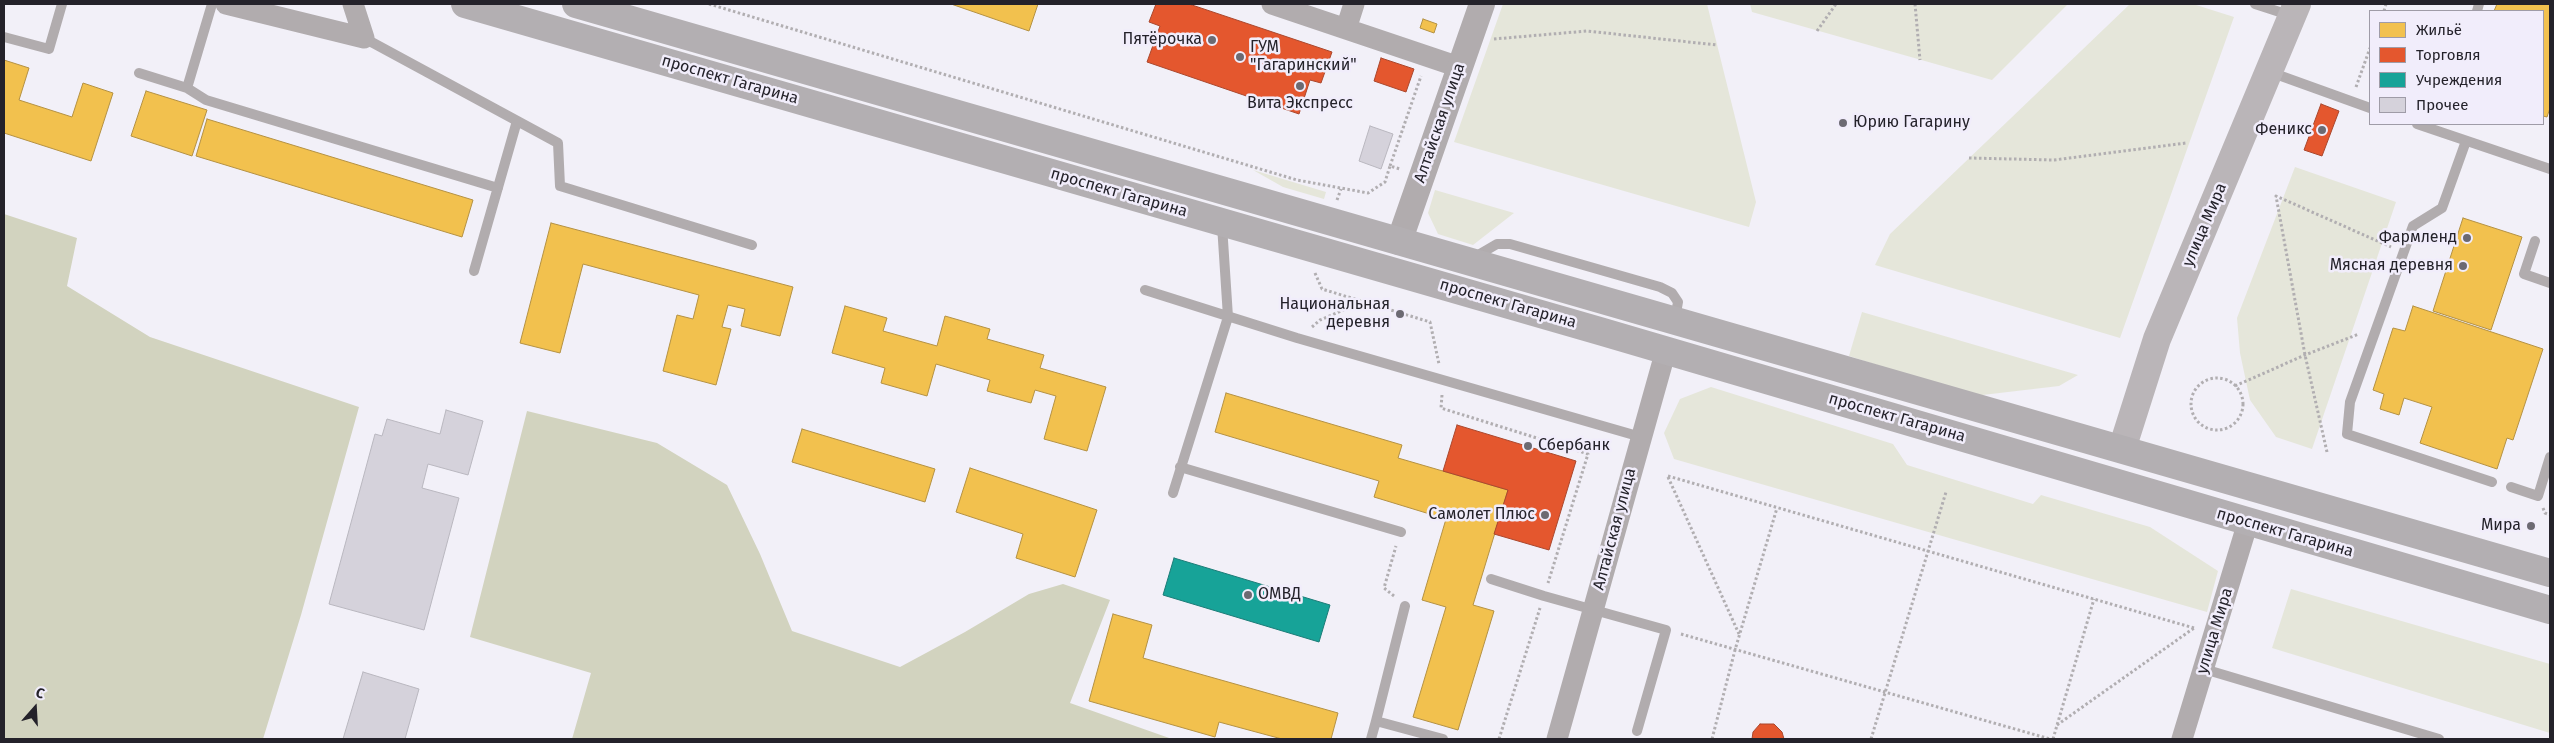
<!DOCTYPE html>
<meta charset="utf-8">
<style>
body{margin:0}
#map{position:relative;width:2554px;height:743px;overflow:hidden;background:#f2f0f8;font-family:"Fira Sans",sans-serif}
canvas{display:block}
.frame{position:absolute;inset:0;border:5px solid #24222a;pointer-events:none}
.legend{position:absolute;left:2369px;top:10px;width:175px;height:115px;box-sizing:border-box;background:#f1edfb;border:1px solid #9f9ca7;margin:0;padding:6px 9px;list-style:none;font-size:15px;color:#24222a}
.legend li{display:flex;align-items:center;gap:10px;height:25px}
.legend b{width:25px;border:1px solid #9f9ca7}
.north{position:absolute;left:10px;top:683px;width:50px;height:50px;-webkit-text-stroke:4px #f1edfb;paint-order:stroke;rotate:19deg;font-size:14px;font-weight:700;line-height:20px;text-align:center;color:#24222a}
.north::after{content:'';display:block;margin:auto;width:18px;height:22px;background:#24222a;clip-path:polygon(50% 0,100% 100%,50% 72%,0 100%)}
</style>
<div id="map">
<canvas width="2554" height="743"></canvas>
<div class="frame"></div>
<ul class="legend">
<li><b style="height:14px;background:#f2c14e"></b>Жильё</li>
<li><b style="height:14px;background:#e4572e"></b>Торговля</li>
<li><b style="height:14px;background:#17a398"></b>Учреждения</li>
<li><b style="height:14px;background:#d5d2db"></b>Прочее</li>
</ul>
<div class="north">С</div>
</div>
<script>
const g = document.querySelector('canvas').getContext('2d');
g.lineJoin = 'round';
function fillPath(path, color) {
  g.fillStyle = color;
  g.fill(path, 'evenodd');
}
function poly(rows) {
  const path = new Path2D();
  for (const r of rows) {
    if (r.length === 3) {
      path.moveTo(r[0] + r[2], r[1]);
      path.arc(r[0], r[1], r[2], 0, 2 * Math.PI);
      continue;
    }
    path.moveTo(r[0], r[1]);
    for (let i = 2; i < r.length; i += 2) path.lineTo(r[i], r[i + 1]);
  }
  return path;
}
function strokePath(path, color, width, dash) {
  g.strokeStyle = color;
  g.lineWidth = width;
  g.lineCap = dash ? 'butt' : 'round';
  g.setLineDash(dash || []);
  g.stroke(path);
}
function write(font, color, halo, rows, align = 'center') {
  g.font = font + ' "Fira Sans",sans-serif';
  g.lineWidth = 5;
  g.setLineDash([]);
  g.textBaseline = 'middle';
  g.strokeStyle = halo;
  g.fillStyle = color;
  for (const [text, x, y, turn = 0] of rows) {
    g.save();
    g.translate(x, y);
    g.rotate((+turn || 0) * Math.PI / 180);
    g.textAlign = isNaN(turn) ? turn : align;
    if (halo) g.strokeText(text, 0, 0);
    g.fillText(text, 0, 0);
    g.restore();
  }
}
const green = poly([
 [1503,4,1707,4,1756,202,1749,227,1454,142],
 [1750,4,2068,4,1992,80,1752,12],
 [2130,4,2193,4,2234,17,2120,338,1875,265,1890,234],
 [2295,167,2396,202,2312,449,2276,437,2250,400,2240,353,2237,318],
 [1253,170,1326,192,1324,199,1283,187],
 [1435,190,1514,213,1473,245,1438,234,1428,213],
 [1862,312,2078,375,2059,386,1974,396,1849,356],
 [1711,387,1893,444,1907,465,2033,504,2041,495,2150,527,2218,571,2207,612,1674,459,1664,433,1680,399],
 [2291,589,2550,664,2550,733,2272,648]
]);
const forest = poly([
 [4,214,77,238,67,286,150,337,359,407,301,615,263,739,4,739],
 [527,411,657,443,727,485,760,554,792,631,900,667,965,632,1029,594,1063,584,1110,600,1070,703,1172,739,572,739,591,673,470,637]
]);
const homes = poly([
 [951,4,1038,4,1029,31,951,4],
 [2497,4,2550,4,2550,108,2547,117,2543,116,2543,11,2494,11,2497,4],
 [1423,19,1437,24,1434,33,1420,28,1423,19],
 [4,60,29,68,19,100,72,117,83,83,113,93,91,161,4,133,4,60],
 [146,91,207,110,192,156,131,136,146,91],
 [207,119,473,200,462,237,196,156,207,119],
 [2463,218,2522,237,2491,330,2433,311,2463,218],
 [551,223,793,287,780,336,741,326,745,309,728,305,722,327,731,329,716,385,663,371,677,315,693,319,699,295,583,264,560,353,520,343,551,223],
 [845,306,887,318,883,331,937,346,945,316,990,329,987,339,1044,355,1040,368,1106,387,1087,451,1044,439,1056,396,1035,390,1031,403,987,391,990,380,936,364,927,396,881,383,885,368,832,353,845,306],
 [2413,306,2543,349,2513,440,2507,438,2497,469,2420,443,2432,407,2404,398,2399,415,2380,409,2384,394,2373,390,2393,328,2405,331,2413,306],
 [1226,393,1402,445,1398,458,1508,490,1473,605,1494,611,1458,730,1413,717,1446,607,1422,600,1446,519,1374,497,1379,481,1215,432,1226,393],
 [802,429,935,469,925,502,792,462,802,429],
 [970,468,1097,510,1075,577,1016,558,1023,534,956,512,970,468],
 [1113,614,1152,625,1143,658,1338,713,1331,739,1282,739,1219,722,1215,737,1089,701,1113,614]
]);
const shops = poly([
 [1156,4,1189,4,1332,52,1321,83,1310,80,1299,114,1147,62,1160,26,1149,22,1156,4],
 [1381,58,1414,69,1406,92,1374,81,1381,58],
 [2321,104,2339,111,2322,156,2304,150,2321,104],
 [1457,425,1576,461,1549,550,1494,534,1508,490,1443,471,1457,425],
 [1760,724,1774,724,1782,732,1784,739,1752,739,1753,732,1760,724]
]);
const public = poly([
 [1174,558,1330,605,1319,642,1163,595,1174,558]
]);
const building = poly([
 [1370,126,1393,134,1381,169,1359,161,1370,126],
 [446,410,483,421,468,475,428,464,422,488,459,498,424,630,329,604,375,434,382,436,387,419,440,434,446,410],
 [363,672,419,689,405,739,343,739,363,672]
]);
const path = poly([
 [709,4,1297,180,1368,193,1385,182,1390,166,1400,169],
 [1915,4,1920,60],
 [2384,11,2386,4],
 [1817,31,1836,4],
 [1494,39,1587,31,1717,45],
 [2356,87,2370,48],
 [1969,158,2054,160,2186,143],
 [1390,166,1421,76],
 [1337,200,1341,189],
 [1315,273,1322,289,1430,322,1439,364],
 [1312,327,1320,320,1362,302],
 [2217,404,26],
 [2235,386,2305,355,2359,334],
 [1442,395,1441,408,1588,454,1548,583],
 [2327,452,2305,355,2276,196,2391,247],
 [1668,476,2194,628],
 [1668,477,1739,634],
 [2543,508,2545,513,2550,515],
 [1394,596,1384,588,1396,546],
 [1681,634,2050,739],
 [2057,725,2194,628],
 [1499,739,1540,608],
 [1712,739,1735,650,1777,508],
 [1871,739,1946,492],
 [2053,739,2094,599]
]);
const service = poly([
 [2255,4,2292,16],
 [2477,11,2479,4],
 [4,37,49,49,62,4],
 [364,38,558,143,560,186,752,245],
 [2270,72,2370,108],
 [139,73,187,88,212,4],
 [187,88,206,100,498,188],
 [2417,124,2550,169],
 [2466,141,2442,208,2413,226,2350,402,2347,434,2492,482],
 [2535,241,2524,274,2550,283],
 [1473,258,1497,244,1510,244,1660,287,1672,293,1678,302,1675,319],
 [474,271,517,121],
 [1145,290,1297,338,1641,437],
 [1180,467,1401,532],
 [2511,487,2538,496,2550,457],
 [1173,493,1228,317,1222,225],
 [1491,579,1544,596,1666,630,1637,731],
 [1405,606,1376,721,1443,739],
 [2204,669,2439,739],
 [1371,739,1376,721]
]);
const minor = poly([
 [226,4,364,38],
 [353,4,364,38],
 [1272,4,1459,67],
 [1346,29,1354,4],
 [1557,739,1666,350],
 [2182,739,2248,522]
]);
const tertiary = poly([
 [1399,242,1482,4]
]);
const secondary = poly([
 [2122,449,2157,339,2297,4]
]);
const primary = poly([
 [465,4,1603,332,2550,610],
 [576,4,2550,573]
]);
const markers = [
 [1212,40,5,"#6c6a72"],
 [1240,57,5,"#6c6a72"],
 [1300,86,5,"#6c6a72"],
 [1843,123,5,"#6c6a72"],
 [2322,130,5,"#6c6a72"],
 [2467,238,5,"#6c6a72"],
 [2463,266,5,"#6c6a72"],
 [1400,314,5,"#6c6a72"],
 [1528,446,5,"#6c6a72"],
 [1545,515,5,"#6c6a72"],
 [2531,526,5,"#6c6a72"],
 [1248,595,5,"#6c6a72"]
];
const poiNames = [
 ["Пятёрочка",1202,40],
 ["ГУМ",1250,48,"left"],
 ["\"Гагаринский\"",1250,66,"left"],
 ["Вита Экспресс",1300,104,"center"],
 ["Юрию Гагарину",1853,123,"left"],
 ["Феникс",2312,130],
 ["Фармленд",2457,238],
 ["Мясная деревня",2453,266],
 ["Национальная",1390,305],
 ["деревня",1390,323],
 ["Сбербанк",1538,446,"left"],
 ["Самолет Плюс",1535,515],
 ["Мира",2521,526],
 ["ОМВД",1258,595,"left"]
];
const streetNames = [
 ["проспект Гагарина",730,80,16],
 ["Алтайская улица",1440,123,-71],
 ["проспект Гагарина",1119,193,16],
 ["улица Мира",2205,225,-67],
 ["проспект Гагарина",1508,304,16],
 ["проспект Гагарина",1897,418,16],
 ["Алтайская улица",1615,529,-75],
 ["проспект Гагарина",2285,533,16],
 ["улица Мира",2215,631,-73]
];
fillPath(green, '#e5e6da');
fillPath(forest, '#d2d3bf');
fillPath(homes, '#f2c14e');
strokePath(homes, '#b49143', 1);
fillPath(shops, '#e4572e');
strokePath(shops, '#aa472d', 1);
fillPath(public, '#17a398');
strokePath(public, '#1b7c77', 1);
fillPath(building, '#d5d2db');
strokePath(building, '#b9b7bf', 1);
strokePath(path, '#b1aeb1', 3, [2.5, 2.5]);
strokePath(service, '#b1acae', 10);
strokePath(minor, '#b1acae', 21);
strokePath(tertiary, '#b1acae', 26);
strokePath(secondary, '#bab5b8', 28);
strokePath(primary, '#b3afb2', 28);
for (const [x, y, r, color] of markers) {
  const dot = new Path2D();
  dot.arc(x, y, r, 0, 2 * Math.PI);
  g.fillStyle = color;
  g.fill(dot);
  strokePath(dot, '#f1edfb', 2);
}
write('16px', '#24222a', '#f1edfb', poiNames, 'right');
write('16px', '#24222a', '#f1edfb', streetNames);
</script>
